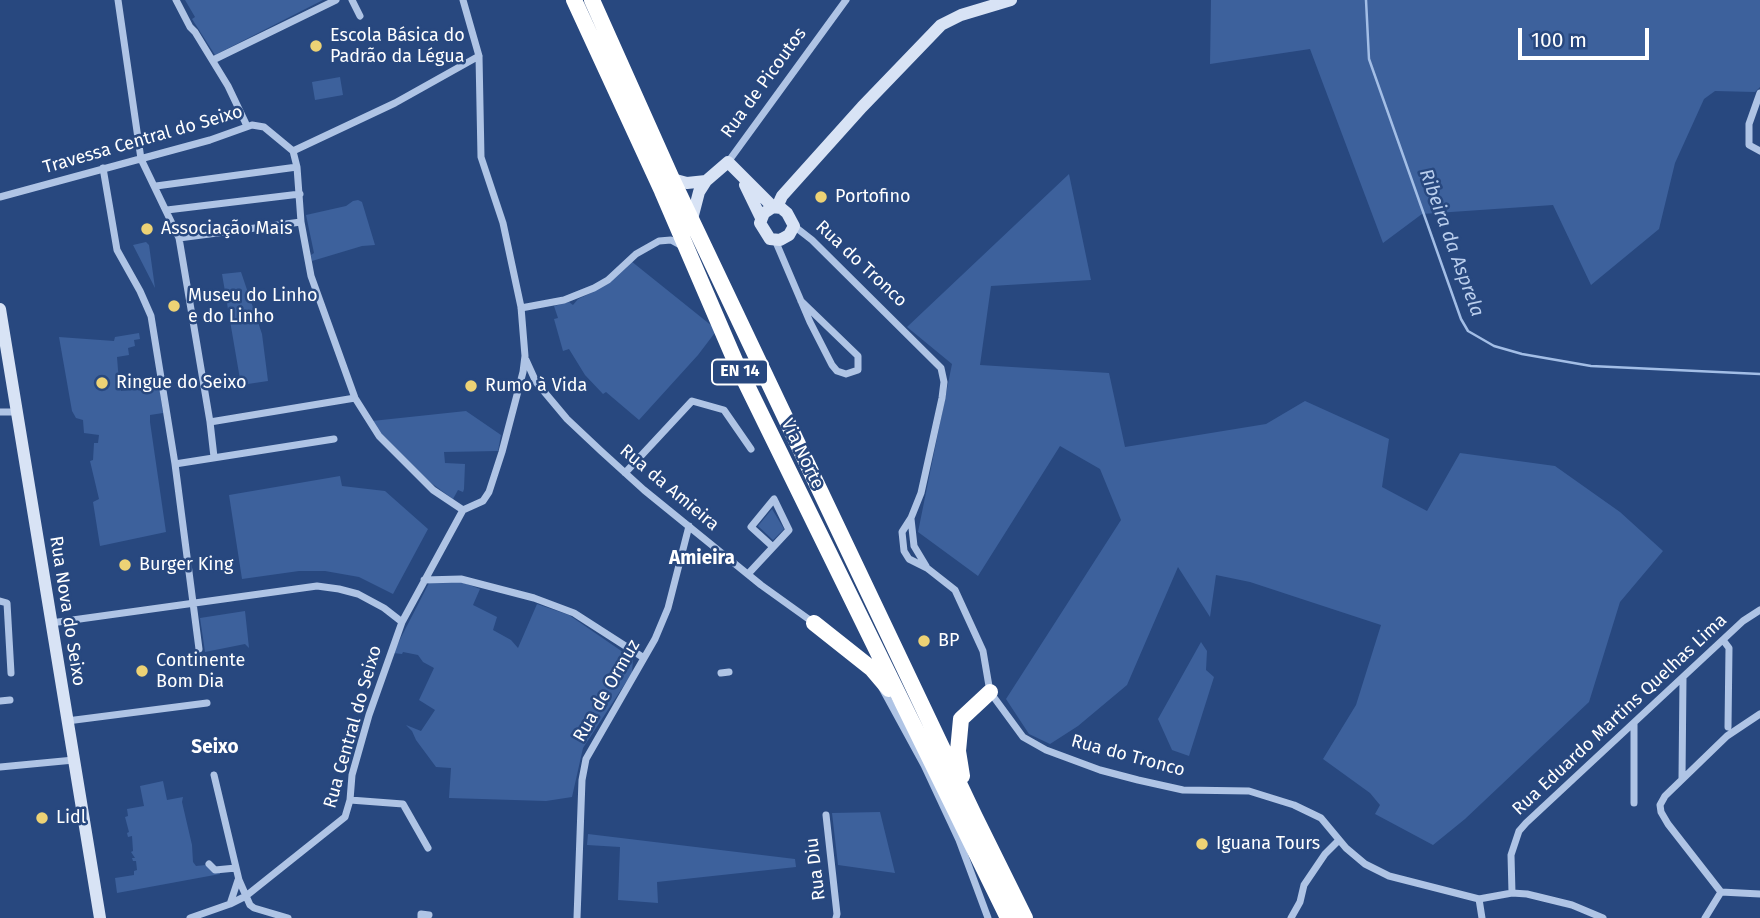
<!DOCTYPE html>
<meta charset="utf-8">
<style>
body{margin:0}
#map{position:relative;width:1760px;height:918px;overflow:hidden;background:#28487f;font-family:"Fira Sans",sans-serif}
canvas{display:block}
.scale{position:absolute;left:1518px;top:28px;width:131px;height:32px;box-sizing:border-box;border:4px solid #fff;border-top:0;padding-left:9px;font-size:21px;line-height:24px;white-space:nowrap;color:#fff;-webkit-text-stroke:5px #28487f;paint-order:stroke}
</style>
<div id="map">
<canvas width="1760" height="918"></canvas>
<div class="scale">100 m</div>
</div>
<script>
const g = document.querySelector('canvas').getContext('2d');
g.lineJoin = 'round';
function fillPath(path, color) {
  g.fillStyle = color;
  g.fill(path, 'evenodd');
}
function poly(rows) {
  const path = new Path2D();
  for (const r of rows) {
    path.moveTo(r[0], r[1]);
    for (let i = 2; i < r.length; i += 2) path.lineTo(r[i], r[i + 1]);
  }
  return path;
}
function strokePath(path, color, width, dash) {
  g.strokeStyle = color;
  g.lineWidth = width;
  g.lineCap = dash ? 'butt' : 'round';
  g.setLineDash(dash || []);
  g.stroke(path);
}
function write(font, color, halo, rows, align = 'center') {
  g.font = font + ' "Fira Sans",sans-serif';
  g.lineWidth = 5;
  g.setLineDash([]);
  g.textBaseline = 'middle';
  g.strokeStyle = halo;
  g.fillStyle = color;
  for (const [text, x, y, turn = 0] of rows) {
    g.save();
    g.translate(x, y);
    g.rotate((+turn || 0) * Math.PI / 180);
    g.textAlign = isNaN(turn) ? turn : align;
    if (halo) g.strokeText(text, 0, 0);
    g.fillText(text, 0, 0);
    g.restore();
  }
}
const green = poly([
 [185,0,323,0,215,55,192,19,195,17],
 [1211,0,1760,0,1760,87,1755,92,1715,91,1704,99,1675,163,1659,229,1591,285,1553,205,1422,214,1383,243,1310,49,1210,64],
 [340,77,343,95,315,100,312,82],
 [1069,174,1091,280,991,286,980,365,1109,373,1125,447,1266,424,1305,401,1389,439,1382,487,1427,511,1460,453,1555,466,1620,512,1663,551,1620,602,1589,702,1465,819,1433,845,1375,814,1380,805,1370,793,1323,759,1356,705,1381,625,1250,582,1216,575,1210,617,1178,567,1127,685,1078,726,1050,744,1029,734,1006,699,1121,520,1100,469,1060,446,978,576,918,532,952,364,907,327],
 [358,200,362,202,375,245,362,246,312,261,311,255,314,253,306,215,346,206,353,201],
 [146,242,149,245,155,288,133,245],
 [631,261,717,330,698,355,639,420,606,392,603,394,585,375,569,349,563,351,554,319,558,318,554,306,569,302,573,305,578,299,593,292],
 [241,272,262,334,268,381,241,385,222,274],
 [139,333,140,339,134,340,135,346,128,348,129,355,117,357,118,370,121,391,159,385,163,413,150,415,150,422,166,532,100,546,93,502,99,499,90,461,93,460,94,443,98,443,99,435,84,433,83,420,76,418,72,411,59,337,114,341,115,337],
 [466,411,501,435,498,451,444,452,445,463,465,464,464,489,463,492,458,490,453,499,427,480,384,438,372,421],
 [340,476,342,486,385,491,428,529,393,594,359,577,325,571,299,571,242,579,229,495],
 [772,509,784,529,773,540,758,526],
 [459,581,480,589,473,605,497,617,493,630,511,640,518,648,537,604,569,615,633,659,632,673,583,748,572,797,546,801,449,798,451,768,436,767,416,740,412,731,406,725,421,731,435,710,419,700,434,668,423,662,418,655,403,652,402,654,393,653,429,583],
 [245,611,249,648,245,644,205,652,200,618],
 [1201,642,1207,651,1206,670,1214,677,1189,756,1172,750,1158,719],
 [163,781,167,800,183,797,182,802,192,845,193,862,196,866,206,865,220,871,220,874,117,893,115,878,134,875,134,871,137,870,136,861,133,861,132,858,135,858,131,852,133,851,132,836,128,837,127,833,129,832,125,817,128,816,127,809,144,806,140,786],
 [880,812,895,873,838,865,832,813],
 [588,834,795,859,796,867,657,882,658,903,618,900,620,847,587,845]
]);
const stream = poly([
 [1366,0,1369,59,1461,319,1468,331,1494,346,1522,354,1591,366,1760,374]
]);
const street = poly([
 [118,0,141,159,179,238,210,422],
 [176,0,190,27,195,32,228,86,247,126],
 [352,0,360,16],
 [213,60,336,0],
 [1760,93,1749,124,1749,145,1760,151],
 [293,151,395,103,479,56],
 [728,162,846,0],
 [103,168,117,250,140,291,151,316,175,464,334,439],
 [156,186,297,167],
 [0,197,210,140,252,125,264,127,293,151,297,167,301,222,311,276,355,398,379,436,433,490,463,510],
 [167,210,300,194],
 [794,226,812,240,941,368,944,382,942,398,921,493,911,518,902,532,904,551,909,559,927,568,955,590,983,651,990,692,1023,737,1046,750,1100,770,1138,780,1183,790,1249,791,1294,805,1321,818,1346,848,1365,864,1389,876,1479,899,1512,893,1527,894,1572,905,1603,918],
 [179,238,301,222],
 [775,240,810,322,832,365,837,371,846,374,858,370,858,356,801,301],
 [521,308,564,300,594,288,608,280,636,254,659,241,671,240,682,246],
 [526,360,536,382,567,419,601,451,644,490,761,585,814,623],
 [0,412,17,412],
 [214,457,210,422,355,398],
 [175,464,199,649],
 [625,473,692,401,724,410,751,449],
 [911,519,914,546,926,566],
 [748,574,789,530,774,499,751,527,773,547],
 [424,580,461,579,534,598,574,613,644,658],
 [0,601,7,603,11,673],
 [51,623,317,586,339,589,358,594,384,608,402,622],
 [1723,640,1729,648,1728,727],
 [721,673,729,672],
 [882,688,924,765,959,840,988,918],
 [0,701,10,700],
 [1760,714,1727,736,1665,796,1660,805,1661,812,1668,824,1721,892,1760,894],
 [67,721,207,703],
 [1634,724,1634,803],
 [0,767,74,760],
 [214,775,239,880,250,905,254,908,288,918],
 [1682,778,1683,678],
 [350,800,403,804,428,848],
 [826,815,837,914,836,918],
 [209,864,215,870,236,868],
 [1512,893,1511,855,1519,831,1526,823,1743,621,1760,610],
 [1479,899,1482,918],
 [230,904,238,880],
 [190,918,230,904,246,896,345,817,350,800,352,775,369,715,402,622,463,510,483,501,489,492,502,452,523,372,525,356,521,307,503,223,481,157,479,56,463,0],
 [421,918,421,914,429,915],
 [577,918,582,780,586,759,655,639,668,608,689,526],
 [1291,918,1300,902,1304,885,1325,854,1339,840],
 [1705,918,1721,892]
]);
const secondary = poly([
 [672,179,687,183,706,181],
 [745,185,761,218],
 [777,207,782,196,862,107,941,25,961,15,1011,0],
 [692,219,699,192,706,181,728,162,773,207,781,208,787,213,794,226,789,235,780,240,770,239,760,223,764,213,773,207],
 [0,309,100,918]
]);
const highway = poly([
 [574,0,662,191,736,363,1008,918],
 [592,0,672,179,974,815,1025,918],
 [814,623,872,669,889,689],
 [962,776,958,751,961,719,990,692]
]);
const markers = [
 [316,46,7,"#edd275"],
 [821,197,7,"#edd275"],
 [147,229,7,"#edd275"],
 [174,306,7,"#edd275"],
 [102,383,7,"#edd275"],
 [471,386,7,"#edd275"],
 [125,565,7,"#edd275"],
 [924,641,7,"#edd275"],
 [142,671,7,"#edd275"],
 [42,818,7,"#edd275"],
 [1202,844,7,"#edd275"]
];
const shields = [
 [740,372,56]
];
const shieldNames = [
 ["EN 14",740,372]
];
const poiNames = [
 ["Escola Básica do",330,36],
 ["Padrão da Légua",330,57],
 ["Portofino",835,197],
 ["Associação Mais",161,229],
 ["Museu do Linho",188,296],
 ["e do Linho",188,317],
 ["Ringue do Seixo",116,383],
 ["Rumo à Vida",485,386],
 ["Burger King",139,565],
 ["BP",938,641],
 ["Continente",156,661],
 ["Bom Dia",156,682],
 ["Lidl",56,818],
 ["Iguana Tours",1216,844]
];
const streetNames = [
 ["Rua de Picoutos",764,83,-54],
 ["Travessa Central do Seixo",143,140,-16],
 ["Rua do Tronco",861,264,43],
 ["Via Norte",802,454,64],
 ["Rua da Amieira",669,488,40],
 ["Rua Nova do Seixo",67,611,81],
 ["Rua de Ormuz",607,691,-60],
 ["Rua Eduardo Martins Quelhas Lima",1620,715,-43],
 ["Rua Central do Seixo",353,727,-74],
 ["Rua do Tronco",1128,756,15],
 ["Rua Diu",816,869,-97]
];
const waterNames = [
 ["Ribeira da Asprela",1451,243,70]
];
const neighbourhoodNames = [
 ["Amieira",702,559],
 ["Seixo",215,748]
];
fillPath(green, '#3d619c');
strokePath(stream, '#a3bee6', 2.5);
strokePath(street, '#afc4e5', 7);
strokePath(secondary, '#d8e3f5', 12);
strokePath(highway, '#fff', 16);
for (const [x, y, r, color] of markers) {
  const dot = new Path2D();
  dot.arc(x, y, r, 0, 2 * Math.PI);
  g.fillStyle = color;
  g.fill(dot);
  strokePath(dot, '#28487f', 2.5);
}
for (const [x, y, w] of shields) {
  const box = new Path2D();
  box.roundRect(x - w / 2, y - 12.5, w, 25, 5);
  g.fillStyle = '#28487f';
  g.fill(box);
  strokePath(box, '#fff', 2);
}
write('bold 16px', '#fff', null, shieldNames);
write('18px', '#fff', '#28487f', poiNames, 'left');
write('18px', '#fff', '#28487f', streetNames);
write('italic 19px', '#baceed', '#28487f', waterNames);
write('bold 19px', '#fff', '#28487f', neighbourhoodNames);
</script>
